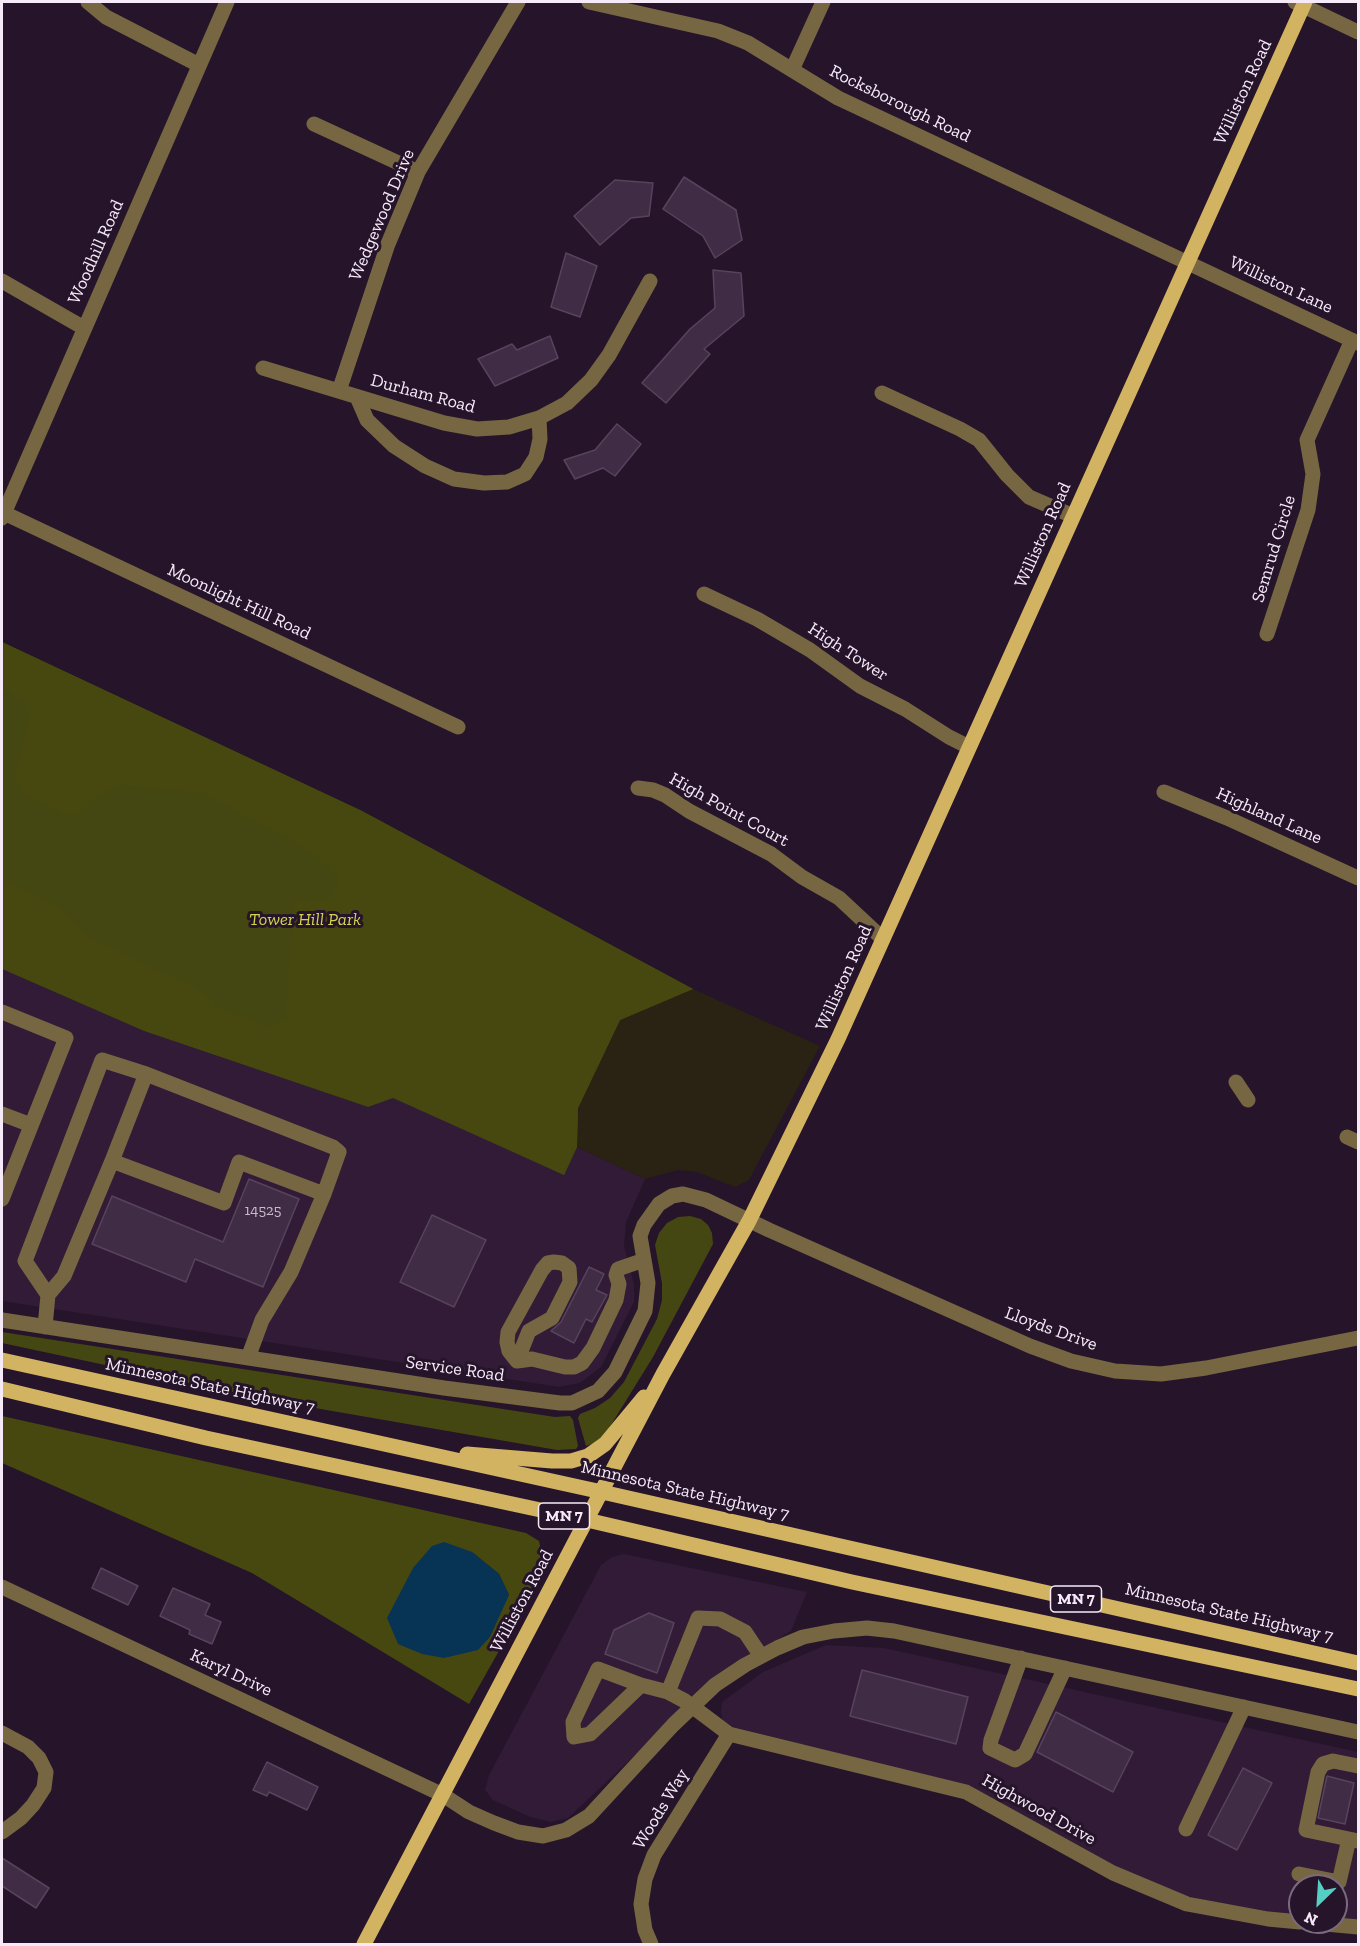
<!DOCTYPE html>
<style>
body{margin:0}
#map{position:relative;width:1360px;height:1946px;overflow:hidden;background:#26142a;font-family:"Zilla Slab",serif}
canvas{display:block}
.frame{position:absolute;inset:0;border:3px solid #f6eaf9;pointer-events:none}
.north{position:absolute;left:1288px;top:1874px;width:60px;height:60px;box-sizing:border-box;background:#26142a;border:2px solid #796a7d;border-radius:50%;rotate:205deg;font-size:16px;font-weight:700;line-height:24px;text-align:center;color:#f6eaf9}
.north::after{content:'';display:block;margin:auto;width:21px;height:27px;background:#55cec5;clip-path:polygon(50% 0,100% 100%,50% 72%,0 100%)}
</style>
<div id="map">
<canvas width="1360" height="1946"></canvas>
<div class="frame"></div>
<div class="north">N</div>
</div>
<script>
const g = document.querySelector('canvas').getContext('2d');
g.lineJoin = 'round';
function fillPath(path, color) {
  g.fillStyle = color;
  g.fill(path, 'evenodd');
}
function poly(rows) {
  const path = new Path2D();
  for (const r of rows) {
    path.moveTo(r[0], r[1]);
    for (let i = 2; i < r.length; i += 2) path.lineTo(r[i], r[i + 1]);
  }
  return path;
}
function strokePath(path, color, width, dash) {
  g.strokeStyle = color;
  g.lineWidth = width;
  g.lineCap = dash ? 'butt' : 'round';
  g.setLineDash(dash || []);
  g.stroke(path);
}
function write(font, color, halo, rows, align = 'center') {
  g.font = font + ' "Zilla Slab",serif';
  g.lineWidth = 6;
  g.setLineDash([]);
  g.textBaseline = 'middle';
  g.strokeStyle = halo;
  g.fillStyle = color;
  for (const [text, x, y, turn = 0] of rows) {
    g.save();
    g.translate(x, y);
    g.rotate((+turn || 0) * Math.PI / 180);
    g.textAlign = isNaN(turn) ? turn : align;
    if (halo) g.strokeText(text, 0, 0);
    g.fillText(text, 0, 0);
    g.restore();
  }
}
const built = poly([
 [2,969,144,1031,368,1107,393,1097,564,1174,577,1147,645,1179,626,1222,624,1246,634,1284,634,1302,601,1367,580,1383,559,1387,2,1301],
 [624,1554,807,1592,791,1631,727,1669,568,1818,551,1822,530,1817,493,1800,485,1790,489,1775,601,1565,612,1557],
 [826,1645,884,1648,1358,1752,1358,1923,1336,1922,1336,1886,1300,1886,1300,1921,1279,1920,1185,1895,1100,1866,944,1783,733,1727,723,1721,721,1713,722,1702,763,1672]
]);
const industrial = poly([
 [693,989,820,1046,749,1180,735,1187,697,1172,678,1170,645,1179,577,1147,578,1108,620,1020]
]);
const green = poly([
 [2,642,362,811,693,989,620,1020,578,1108,577,1147,564,1175,2,910],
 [690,1216,701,1219,708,1225,712,1233,713,1244,653,1357,606,1433,598,1442,586,1446,578,1418,580,1414,595,1408,610,1398,624,1382,657,1319,662,1300,662,1283,655,1245,659,1233,667,1223,678,1217],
 [2,1332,555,1417,570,1416,573,1420,578,1446,576,1449,557,1450,269,1400,2,1343]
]);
const forest = poly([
 [2,642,362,811,693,989,620,1020,578,1108,577,1147,564,1175,393,1098,368,1107,144,1031,2,969,2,879,56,905,88,936,196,988,220,1007,267,1027,285,1018,294,900,326,900,341,880,311,852,202,793,119,785,96,797,79,814,64,815,23,794,15,777,29,719,25,701,2,690],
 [2,1416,526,1533,539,1541,542,1554,535,1587,469,1704,252,1573,2,1463],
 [472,1552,499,1574,509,1595]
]);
const water = poly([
 [444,1542,472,1552,499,1574,509,1595,490,1637,478,1650,444,1658,422,1654,398,1644,387,1618,413,1568,432,1546]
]);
const building = poly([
 [684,177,736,210,742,240,715,258,703,236,663,209,684,177],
 [615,180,653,183,649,216,631,218,600,245,574,216,615,180],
 [566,253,597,266,580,317,551,307,566,253],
 [713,270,741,273,744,316,704,349,710,354,666,403,642,383,690,329,715,308,713,270],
 [550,336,558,358,495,386,478,359,512,344,517,350,550,336],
 [617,424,641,444,615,476,603,468,575,479,564,460,595,450,617,424],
 [249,1179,299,1199,263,1287,195,1259,186,1282,92,1244,112,1196,223,1242,249,1179],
 [432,1215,486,1240,454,1307,400,1282,432,1215],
 [589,1267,604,1274,596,1290,607,1295,592,1322,586,1319,574,1343,551,1331,561,1322,589,1267],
 [101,1568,138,1586,128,1605,92,1588,101,1568],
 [173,1588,210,1604,205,1615,221,1622,212,1644,189,1634,190,1630,160,1616,173,1588],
 [649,1613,674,1623,657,1673,605,1654,614,1630,649,1613],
 [862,1670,968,1697,956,1744,850,1716,862,1670],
 [1056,1712,1133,1752,1113,1792,1037,1752,1056,1712],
 [267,1762,318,1787,307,1810,269,1792,267,1796,253,1790,267,1762],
 [1243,1768,1272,1783,1237,1850,1208,1835,1243,1768],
 [1327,1776,1354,1783,1345,1824,1318,1818,1327,1776],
 [2,1858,49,1888,36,1908,2,1886,2,1858]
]);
const minor = poly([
 [88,2,106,17,199,65],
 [589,2,718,31,748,43,838,98,1358,343],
 [1295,2,1358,32],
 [792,70,823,2],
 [314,124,418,172],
 [2,281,84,328],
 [263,368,444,423,477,429,509,427,539,418,567,403,591,380,609,355,650,281],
 [339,391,388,244,418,172,518,2],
 [882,393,960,429,979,440,1007,475,1029,497,1073,516],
 [357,397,367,420,394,446,425,466,454,479,484,483,507,482,525,474,536,457,540,439,539,418],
 [4,513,458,727],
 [2,518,227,2],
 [704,594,757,619,810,650,860,686,905,709,949,737,969,747],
 [1267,634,1308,510,1313,474,1307,440,1352,340],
 [638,788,653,790,665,795,689,811,771,854,802,877,839,898,883,939],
 [1164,792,1227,818,1358,878],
 [2,1012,66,1038,2,1199],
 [1236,1082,1248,1100],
 [2,1114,31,1125],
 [1347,1137,1358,1142],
 [112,1161,146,1074],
 [554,1262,562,1263,569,1268,570,1282,552,1318,529,1331,517,1361,509,1351,507,1342,508,1332,542,1270,548,1263,554,1262],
 [48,1295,25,1261,102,1060,146,1074,333,1147,339,1152,324,1194,291,1272,262,1320,248,1358],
 [2,1320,444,1388,560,1403,572,1403,598,1391,615,1372,645,1311,648,1283,640,1236,644,1225,659,1204,672,1196,683,1194,706,1200,769,1230,1030,1346,1071,1361,1115,1371,1161,1374,1206,1368,1358,1338],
 [45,1327,48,1295,64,1276,112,1161,224,1203,239,1162,324,1194],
 [517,1361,532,1359,565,1367,574,1367,582,1363,593,1348,616,1300,619,1284,616,1275,618,1269,644,1260],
 [2,1587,443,1795,469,1812,494,1823,518,1832,543,1836,566,1830,589,1816,673,1725,715,1685,745,1665,777,1648,803,1637,834,1631,867,1628,894,1631,1358,1732],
 [1021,1658,991,1740,990,1748,1015,1760,1025,1754,1065,1668],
 [641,1685,598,1669,573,1722,574,1737,590,1734,641,1685,668,1692,685,1701,729,1734,966,1792,1113,1873,1187,1904,1268,1919,1300,1922],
 [668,1692,698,1618,720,1619,745,1632,761,1656],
 [2,1733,28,1747,39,1758,46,1772,44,1788,33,1805,21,1818,2,1832],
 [1186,1829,1244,1707],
 [1349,1839,1306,1830,1318,1772,1323,1764,1333,1761,1358,1766],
 [1299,1874,1339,1882,1349,1839,1358,1841],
 [1304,1922,1358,1927],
 [651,1944,645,1930,641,1904,645,1879,654,1855,729,1734]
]);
const major = poly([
 [2,1360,602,1492,1358,1663],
 [2,1389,206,1438,587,1520,852,1582,1358,1689],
 [467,1454,552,1461,571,1461,588,1456,605,1444,644,1397],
 [364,1944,663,1374,749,1221,838,1039,1305,2]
]);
const numberNames = [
 ["14525",263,1211]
];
const shields = [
 [564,1516,51],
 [1076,1599,51]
];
const shieldNames = [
 ["MN 7",564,1516],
 ["MN 7",1076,1599]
];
const streetNames = [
 ["Williston Road",1243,92,-65],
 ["Rocksborough Road",900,104,26],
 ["Wedgewood Drive",382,215,-67],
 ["Woodhill Road",96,252,-66],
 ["Williston Lane",1281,285,25],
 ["Durham Road",423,394,15],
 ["Williston Road",1043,535,-66],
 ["Semrud Circle",1274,549,-73],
 ["Moonlight Hill Road",239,602,25],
 ["High Tower",848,652,33],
 ["High Point Court",729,810,29],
 ["Highland Lane",1269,816,24],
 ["Williston Road",844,978,-66],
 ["Lloyds Drive",1051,1329,20],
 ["Service Road",455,1369,8],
 ["Minnesota State Highway 7",210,1386,12],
 ["Minnesota State Highway 7",685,1491,13],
 ["Williston Road",522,1601,-62],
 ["Minnesota State Highway 7",1229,1613,13],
 ["Karyl Drive",231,1673,25],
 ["Woods Way",661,1809,-59],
 ["Highwood Drive",1039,1810,29]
];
const parkNames = [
 ["Tower Hill Park",305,920]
];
fillPath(built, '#311b37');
fillPath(industrial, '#2a2212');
fillPath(green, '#454713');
fillPath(forest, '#474810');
fillPath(water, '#073354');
fillPath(building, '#402d45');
strokePath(building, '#57435c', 1.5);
strokePath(minor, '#766742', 15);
strokePath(major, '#d2b361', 15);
write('15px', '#c8bbcc', null, numberNames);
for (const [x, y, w] of shields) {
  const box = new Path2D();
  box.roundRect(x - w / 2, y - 13, w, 26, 4.5);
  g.fillStyle = '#26142a';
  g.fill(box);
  strokePath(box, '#f6eaf9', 1.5);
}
write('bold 16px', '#f6eaf9', null, shieldNames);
write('18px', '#f6eaf9', '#26142a', streetNames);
write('italic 18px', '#d0d54c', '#26142a', parkNames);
</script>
